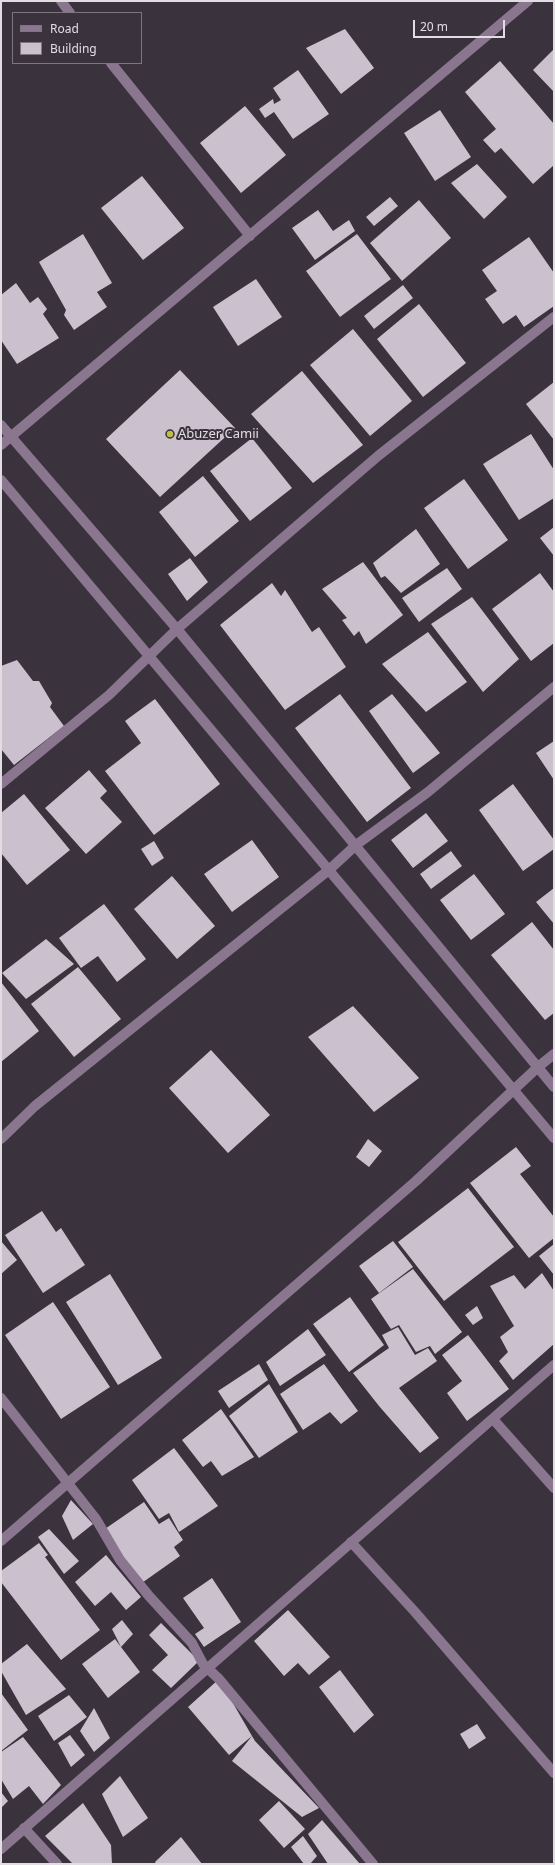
<!DOCTYPE html>
<style>
body{margin:0}
#map{position:relative;width:555px;height:1865px;overflow:hidden;background:#3a323c;font-family:"Noto Sans",sans-serif}
canvas{display:block}
.frame{position:absolute;inset:0;border:2px solid #e2dde3;pointer-events:none}
.legend{position:absolute;left:12px;top:12px;width:130px;height:52px;box-sizing:border-box;background:#3a323c;border:1px solid #7d767f;margin:0;padding:5px 7px;list-style:none;font-size:12px;color:#e2dde3}
.legend li{display:flex;align-items:center;gap:8px;height:20px}
.legend b{width:20px;border:1px solid #7d767f}
.scale{position:absolute;left:413px;top:20px;width:92px;height:18px;box-sizing:border-box;border:2px solid #e2dde3;border-top:0;padding-left:5px;font-size:12px;line-height:14px;white-space:nowrap;color:#e2dde3;-webkit-text-stroke:3px #3a323c;paint-order:stroke}
</style>
<div id="map">
<canvas width="555" height="1865"></canvas>
<div class="frame"></div>
<ul class="legend">
<li><b style="height:5px;background:#8a768f"></b>Road</li>
<li><b style="height:11px;background:#cbc1ce"></b>Building</li>
</ul>
<div class="scale">20 m</div>
</div>
<script>
const g = document.querySelector('canvas').getContext('2d');
g.lineJoin = 'round';
function fillPath(path, color) {
  g.fillStyle = color;
  g.fill(path, 'evenodd');
}
function poly(rows) {
  const path = new Path2D();
  for (const r of rows) {
    path.moveTo(r[0], r[1]);
    for (let i = 2; i < r.length; i += 2) path.lineTo(r[i], r[i + 1]);
  }
  return path;
}
function strokePath(path, color, width, dash) {
  g.strokeStyle = color;
  g.lineWidth = width;
  g.lineCap = dash ? 'butt' : 'round';
  g.setLineDash(dash || []);
  g.stroke(path);
}
function write(font, color, halo, rows, align = 'center') {
  g.font = font + ' "Noto Sans",sans-serif';
  g.lineWidth = 4;
  g.setLineDash([]);
  g.textBaseline = 'middle';
  g.strokeStyle = halo;
  g.fillStyle = color;
  for (const [text, x, y, turn = 0] of rows) {
    g.save();
    g.translate(x, y);
    g.rotate((+turn || 0) * Math.PI / 180);
    g.textAlign = isNaN(turn) ? turn : align;
    if (halo) g.strokeText(text, 0, 0);
    g.fillText(text, 0, 0);
    g.restore();
  }
}
const building = poly([
 [345,29,374,68,341,94,306,48],
 [554,49,554,92,533,70],
 [500,61,554,124,554,165,533,184,501,148,495,153,483,140,496,129,465,92],
 [298,70,329,114,293,139,274,112,265,118,259,109,273,99,274,104,281,100,273,88],
 [245,106,286,155,241,193,200,143],
 [440,110,471,157,435,181,404,133],
 [477,164,507,197,484,219,451,183],
 [142,176,184,228,143,260,101,208],
 [390,197,398,206,374,226,366,217],
 [419,200,451,238,402,281,370,243],
 [318,210,333,231,349,220,355,231,315,260,292,228],
 [83,234,112,283,97,292,107,307,74,330,64,315,66,310,39,262],
 [357,234,391,279,340,317,306,271],
 [529,237,554,273,554,306,524,327,516,315,503,324,485,299,497,291,482,270],
 [256,279,282,317,238,346,213,307],
 [16,283,30,303,38,297,47,309,43,314,59,338,17,364,1,340,1,295],
 [403,285,413,298,374,329,364,316],
 [419,304,466,363,423,397,377,339],
 [353,329,412,401,370,436,310,365],
 [180,370,235,428,160,497,106,439],
 [302,371,363,445,313,483,251,414],
 [554,382,554,440,526,404],
 [531,434,554,470,554,498,519,520,483,464],
 [252,438,292,488,250,521,210,471],
 [203,476,239,521,195,557,159,512],
 [464,479,508,540,468,569,424,508],
 [554,527,554,556,540,538],
 [416,529,440,564,401,593,385,576,381,578,373,563],
 [190,558,208,582,187,601,168,574],
 [363,562,403,615,366,644,359,631,354,636,342,620,347,618,322,589],
 [447,568,462,589,419,622,402,598],
 [540,573,554,592,554,643,531,661,492,609],
 [272,583,281,596,285,590,312,632,319,627,346,667,285,710,220,625],
 [472,597,519,659,483,692,431,624],
 [428,632,467,682,426,712,382,664],
 [17,660,33,681,39,681,52,703,50,707,64,726,14,765,1,749,1,666],
 [340,694,411,788,367,822,295,728],
 [392,694,440,753,413,773,369,711],
 [155,699,220,784,154,835,105,771,141,743,125,721],
 [554,741,554,780,536,753],
 [89,770,107,791,100,798,122,822,86,854,45,808],
 [513,784,554,840,554,849,523,871,479,810],
 [24,794,70,850,27,885,1,853,1,813],
 [426,813,448,841,413,868,391,840],
 [252,840,279,877,232,912,204,874],
 [154,841,164,858,152,866,141,849],
 [451,851,462,866,431,889,420,874],
 [474,874,505,914,471,940,440,900],
 [172,876,215,926,177,959,134,909],
 [554,888,554,924,536,902],
 [104,904,146,959,117,982,98,956,81,968,59,938],
 [532,922,554,950,554,1013,545,1020,491,955],
 [46,939,74,964,26,999,2,973],
 [78,967,121,1019,74,1057,31,1004],
 [1,982,39,1031,1,1062],
 [353,1006,419,1078,374,1112,308,1037],
 [211,1050,270,1115,228,1153,169,1088],
 [368,1139,382,1151,369,1167,356,1157],
 [516,1147,531,1166,520,1174,554,1217,554,1238,529,1258,470,1183],
 [468,1188,514,1247,444,1301,398,1242],
 [42,1211,56,1232,61,1228,85,1265,43,1293,5,1235],
 [1,1241,17,1260,1,1274],
 [393,1241,413,1267,379,1293,359,1266],
 [554,1244,554,1275,539,1256],
 [413,1269,462,1332,435,1354,430,1346,416,1352,399,1325,391,1329,371,1299],
 [542,1273,554,1291,554,1344,513,1380,499,1361,508,1352,500,1337,514,1326,490,1286,514,1275,525,1289],
 [110,1274,162,1358,118,1385,66,1302],
 [350,1297,384,1345,349,1372,313,1324],
 [53,1302,110,1387,61,1419,5,1335],
 [477,1306,483,1318,473,1325,465,1315],
 [398,1327,415,1355,428,1348,437,1361,399,1388,439,1438,420,1453,379,1406,353,1373,389,1348,382,1335],
 [308,1329,326,1355,280,1386,266,1362],
 [468,1335,509,1389,467,1421,447,1393,462,1381,442,1355],
 [259,1364,268,1380,229,1408,218,1391],
 [324,1364,358,1411,341,1424,330,1412,303,1430,280,1394],
 [269,1384,298,1432,259,1458,229,1416],
 [221,1409,254,1457,222,1476,211,1461,203,1467,182,1440],
 [174,1448,218,1506,179,1532,169,1513,159,1519,132,1480],
 [71,1500,93,1524,73,1540,62,1516],
 [144,1502,159,1524,169,1518,183,1540,174,1547,180,1556,139,1585,102,1531],
 [49,1529,79,1561,64,1574,38,1537],
 [39,1543,48,1555,45,1557,100,1630,61,1660,1,1582,1,1571],
 [106,1555,141,1597,126,1610,111,1592,95,1606,75,1582],
 [212,1578,241,1622,204,1647,195,1634,204,1628,183,1598],
 [288,1610,330,1657,309,1675,298,1663,284,1676,254,1641],
 [122,1620,133,1634,121,1647,140,1672,108,1698,82,1664,115,1639,121,1647,112,1629],
 [161,1623,199,1661,171,1688,152,1670,168,1655,149,1635],
 [27,1644,66,1689,26,1715,1,1671,1,1664],
 [340,1670,374,1715,354,1733,319,1687],
 [219,1679,252,1736,229,1755,188,1707],
 [1,1693,28,1730,1,1751],
 [69,1695,87,1717,54,1741,38,1716],
 [94,1708,110,1738,94,1752,80,1731],
 [477,1724,486,1738,469,1749,460,1734],
 [70,1735,85,1755,71,1767,58,1743],
 [252,1736,255,1741,319,1808,302,1817,232,1761],
 [23,1737,61,1785,43,1804,29,1786,13,1799,1,1779,1,1752],
 [120,1776,148,1818,123,1837,102,1794],
 [1,1792,8,1801,1,1808],
 [279,1801,305,1829,284,1848,259,1820],
 [83,1803,111,1845,112,1864,73,1864,45,1836],
 [322,1820,360,1864,328,1864,308,1834],
 [303,1836,317,1856,310,1864,304,1864,291,1847],
 [181,1837,202,1864,156,1864,155,1862]
]);
const minor = poly([
 [61,1,70,13],
 [111,63,250,236],
 [1,425,177,629,554,1087],
 [1,445,528,1],
 [1,480,554,1138],
 [1,784,109,695,177,629,378,456,554,317],
 [1,1139,35,1106,330,869,356,845,428,792,554,687],
 [1,1398,96,1519,120,1560,149,1596,192,1643,203,1664,219,1679,373,1864],
 [493,1419,554,1488],
 [1,1541,416,1181,538,1067,554,1054],
 [351,1542,415,1612,554,1773],
 [24,1828,57,1864],
 [1,1849,554,1365]
]);
const markers = [
 [170,434,4,"#bebe42"]
];
const poiNames = [
 ["Abuzer Camii",178,434]
];
fillPath(building, '#cbc1ce');
strokePath(minor, '#8a768f', 10);
for (const [x, y, r, color] of markers) {
  const dot = new Path2D();
  dot.arc(x, y, r, 0, 2 * Math.PI);
  g.fillStyle = color;
  g.fill(dot);
  strokePath(dot, '#3a323c', 1.5);
}
write('13px', '#e2dde3', '#3a323c', poiNames, 'left');
</script>
